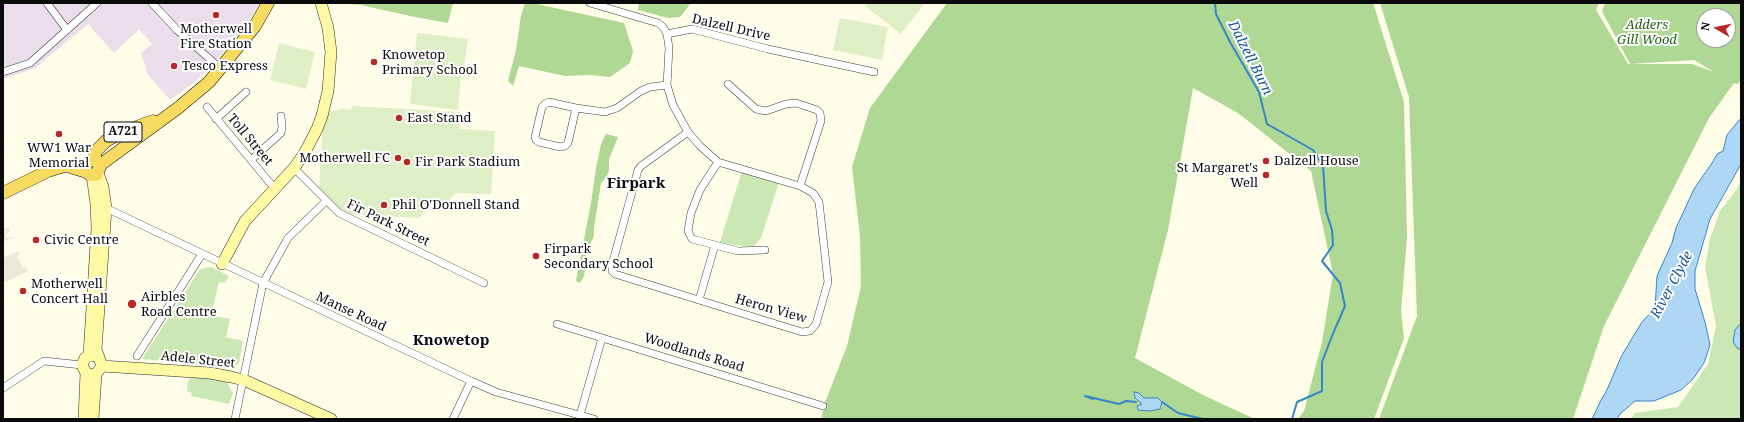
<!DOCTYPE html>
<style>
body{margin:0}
#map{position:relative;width:1744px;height:422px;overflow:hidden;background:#fffce8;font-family:"Noto Serif",serif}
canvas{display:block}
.frame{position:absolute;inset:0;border:4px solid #0a0a0a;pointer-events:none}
.north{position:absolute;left:1696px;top:8px;width:40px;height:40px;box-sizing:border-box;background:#fff;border:1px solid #9d9d9d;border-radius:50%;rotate:279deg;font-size:11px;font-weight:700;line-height:16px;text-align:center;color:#0a0a0a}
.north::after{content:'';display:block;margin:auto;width:14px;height:18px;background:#b72826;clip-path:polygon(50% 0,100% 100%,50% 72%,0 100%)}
</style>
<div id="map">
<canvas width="1744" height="422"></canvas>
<div class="frame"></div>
<div class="north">N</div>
</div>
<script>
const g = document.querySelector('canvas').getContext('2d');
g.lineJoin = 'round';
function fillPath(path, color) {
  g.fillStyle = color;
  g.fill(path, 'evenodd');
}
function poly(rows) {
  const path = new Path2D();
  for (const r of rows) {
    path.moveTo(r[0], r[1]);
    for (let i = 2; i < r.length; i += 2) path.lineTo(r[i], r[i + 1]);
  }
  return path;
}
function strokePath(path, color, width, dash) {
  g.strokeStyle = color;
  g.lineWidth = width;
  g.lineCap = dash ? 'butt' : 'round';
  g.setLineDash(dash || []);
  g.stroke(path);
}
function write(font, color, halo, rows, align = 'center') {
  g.font = font + ' "Noto Serif",serif';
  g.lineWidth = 4;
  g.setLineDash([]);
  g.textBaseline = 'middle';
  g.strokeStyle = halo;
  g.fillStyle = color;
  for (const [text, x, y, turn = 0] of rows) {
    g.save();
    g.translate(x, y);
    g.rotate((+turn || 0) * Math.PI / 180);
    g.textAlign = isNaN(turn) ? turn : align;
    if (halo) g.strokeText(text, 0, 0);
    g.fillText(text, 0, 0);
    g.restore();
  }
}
const industrial = poly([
 [3,3,260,3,248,22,224,52,196,81,170,100,148,75,141,53,152,44,139,29,114,53,88,24,35,68,3,79]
]);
const green = poly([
 [742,171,779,182,761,238,753,247,735,245,720,242],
 [1741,181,1741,419,1630,419,1635,413,1678,407,1708,364,1716,326,1705,267,1710,239,1720,211,1737,189],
 [212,267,229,276,225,283,219,282,211,315,230,319,226,337,243,341,239,363,232,368,142,359,200,269],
 [195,377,228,380,227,383,233,393,229,404,191,396,192,393,187,391,188,382,190,379]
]);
const forest = poly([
 [338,3,453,3,448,23,410,16,361,5],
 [525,3,532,3,624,23,633,51,630,63,610,77,591,75,565,76,519,66,513,86,508,81,516,50,521,16],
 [639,3,691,3,680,17,668,18,638,10],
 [947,3,1373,3,1404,102,1407,237,1401,311,1404,338,1374,419,1298,419,1304,411,1322,342,1333,274,1311,171,1238,113,1193,88,1168,230,1135,358,1203,395,1255,419,821,419,826,400,847,346,861,286,860,236,852,167,870,108],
 [1380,3,1599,3,1596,10,1628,64,1630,64,1602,11,1605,3,1741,3,1741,80,1738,84,1734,83,1709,118,1604,326,1573,419,1379,419,1417,316,1409,97],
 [1704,16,1728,16,1728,40,1704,40],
 [1694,60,1714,72,1692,64,1630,64],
 [606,134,618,137,609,159,609,170,607,176,601,183,594,228,594,236,586,253,586,264,584,276,580,283,576,281,591,203,596,168,601,144]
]);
const pitch = poly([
 [867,3,925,3,901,34,865,6],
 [840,18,888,27,882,60,833,50],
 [417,33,468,39,463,74,413,67],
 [279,43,315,52,306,89,270,80],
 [413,70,461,75,458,110,410,104],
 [352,106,459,112,459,129,495,131,491,194,456,193,444,205,427,204,420,218,346,214,319,187,323,126,330,110,334,111,342,109,351,110]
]);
const plaza = poly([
 [9,228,10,231,6,234,5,236,7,238,11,237,12,238,3,242,3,229],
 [19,251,20,254,17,256,23,268,26,267,28,271,3,283,3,258]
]);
const water = poly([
 [1741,118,1741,164,1710,219,1695,271,1695,289,1705,322,1710,345,1704,363,1693,379,1681,390,1654,401,1635,401,1620,414,1617,419,1592,419,1601,400,1606,392,1622,355,1642,322,1655,308,1657,276,1672,243,1676,228,1694,189,1712,163,1717,154,1723,151,1727,135,1741,118],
 [1741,323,1741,349,1738,349,1733,342,1735,330,1741,323],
 [1134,392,1139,393,1144,398,1158,398,1162,402,1160,409,1150,411,1138,410,1137,406,1142,404,1135,398,1134,392]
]);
const stream = poly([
 [1215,3,1216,14,1230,42,1259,92,1267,124,1313,150,1323,165,1326,211,1332,230,1333,245,1322,261,1340,283,1345,306,1332,336,1322,362,1322,391,1297,402,1292,419],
 [1093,399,1085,396,1119,404,1126,401,1136,402],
 [1162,402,1178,413,1203,419]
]);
const street = poly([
 [47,3,67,30],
 [152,3,177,30,221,69],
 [590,3,658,23,663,27,667,34,692,29,768,49,874,72],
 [667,34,669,48,667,85,673,105,688,132,700,146,718,162,800,186,813,193,819,202,828,282,816,324,810,331,802,332,615,274,612,271,612,265,638,170,641,166,688,132],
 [3,72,30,63,97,3],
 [728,84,756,109,766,111,786,104,796,103,817,110,820,113,821,121,800,186],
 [207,107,275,189],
 [576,108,568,143,565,146,560,147,539,142,536,140,535,137,542,107,545,104,549,102,576,108,605,112,617,108,641,91,650,87,667,85],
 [216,119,246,92],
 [251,160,281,133,282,127,281,116],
 [294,168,339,213,484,283],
 [106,208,471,381,496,392,594,419],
 [715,245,738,251,765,250],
 [699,300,715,245,692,239,688,231,691,213,700,190,718,162],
 [557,324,823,406],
 [137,356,202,254],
 [3,388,44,361,82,365],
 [580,415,602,338],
 [235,419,263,283,288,238,326,201],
 [453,419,471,381]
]);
const secondary = poly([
 [222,264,245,221,294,168,304,154,317,129,322,116,328,91,331,52,328,28,321,3],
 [89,355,97,228,96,204,92,175],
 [98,357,93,355,85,358,82,365,86,373,92,375,96,374,102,366,96,349,106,208,103,187,98,173],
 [102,366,210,373,231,377,244,380,331,419],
 [84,419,86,373],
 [93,419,96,374]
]);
const primary = poly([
 [94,160,96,151,106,141,120,133,153,121],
 [100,165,178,108,209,82,255,26,268,3],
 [73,168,87,172,90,175,96,175,100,167,99,163,94,160],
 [3,193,48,171,64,166,86,165]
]);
const markers = [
 [216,15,4,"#b72826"],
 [374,62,4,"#b72826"],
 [174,66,4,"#b72826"],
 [399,118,4,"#b72826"],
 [59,134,4,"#b72826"],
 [398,158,4,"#b72826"],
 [1266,161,4,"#b72826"],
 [407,162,4,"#b72826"],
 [1266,175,4,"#b72826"],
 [384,205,4,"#b72826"],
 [36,240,4,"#b72826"],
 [536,256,4,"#b72826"],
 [23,291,4,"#b72826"],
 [132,304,5,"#b72826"]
];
const shields = [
 [123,132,38]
];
const shieldNames = [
 ["A721",123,132]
];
const parkNames = [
 ["Adders",1647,25],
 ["Gill Wood",1647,40]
];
const streetNames = [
 ["Dalzell Drive",731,28,13],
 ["Toll Street",250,140,50],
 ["Fir Park Street",388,223,26],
 ["Heron View",771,309,16],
 ["Manse Road",351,312,25],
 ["Woodlands Road",694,353,17],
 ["Adele Street",198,360,6]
];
const poiNames = [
 ["Motherwell",216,29,"center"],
 ["Fire Station",216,44,"center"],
 ["Knowetop",382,55],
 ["Primary School",382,70],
 ["Tesco Express",182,66],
 ["East Stand",407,118],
 ["WW1 War",59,148,"center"],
 ["Memorial",59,163,"center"],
 ["Motherwell FC",390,158,"right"],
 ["Dalzell House",1274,161],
 ["Fir Park Stadium",415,162],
 ["St Margaret's",1258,168,"right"],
 ["Well",1258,183,"right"],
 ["Phil O'Donnell Stand",392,205],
 ["Civic Centre",44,240],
 ["Firpark",544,249],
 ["Secondary School",544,264],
 ["Motherwell",31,284],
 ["Concert Hall",31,299],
 ["Airbles",141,297],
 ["Road Centre",141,312]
];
const waterNames = [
 ["Dalzell Burn",1250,58,63],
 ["River Clyde",1672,285,-62]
];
const quarterNames = [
 ["Firpark",636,184],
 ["Knowetop",451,341]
];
fillPath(industrial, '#e9deea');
fillPath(green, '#cbe7b4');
fillPath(forest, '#aed893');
fillPath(pitch, '#deefc5');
fillPath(plaza, '#ece9d9');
fillPath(water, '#aed6f5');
strokePath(water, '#3786ca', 1);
strokePath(stream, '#3786ca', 2);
strokePath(street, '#3d3d3d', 8);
strokePath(secondary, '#2c2c2c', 12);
strokePath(primary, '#1b1b1b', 13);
strokePath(street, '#fff', 7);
strokePath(secondary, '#fef9a4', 11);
strokePath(primary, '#f6db60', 12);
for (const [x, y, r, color] of markers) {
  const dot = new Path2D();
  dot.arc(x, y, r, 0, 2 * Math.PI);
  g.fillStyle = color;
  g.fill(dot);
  strokePath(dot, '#fff', 1.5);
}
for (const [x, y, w] of shields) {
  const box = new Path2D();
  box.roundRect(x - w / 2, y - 10, w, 20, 3);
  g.fillStyle = '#fff';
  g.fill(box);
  strokePath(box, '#0a0a0a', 1);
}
write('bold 12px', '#0a0a0a', null, shieldNames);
write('italic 13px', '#27601d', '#fff', parkNames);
write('13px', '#0a0a0a', '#fff', streetNames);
write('13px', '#0a0a0a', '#fff', poiNames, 'left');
write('italic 14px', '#175899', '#fff', waterNames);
write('bold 15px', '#0a0a0a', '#fff', quarterNames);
</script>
